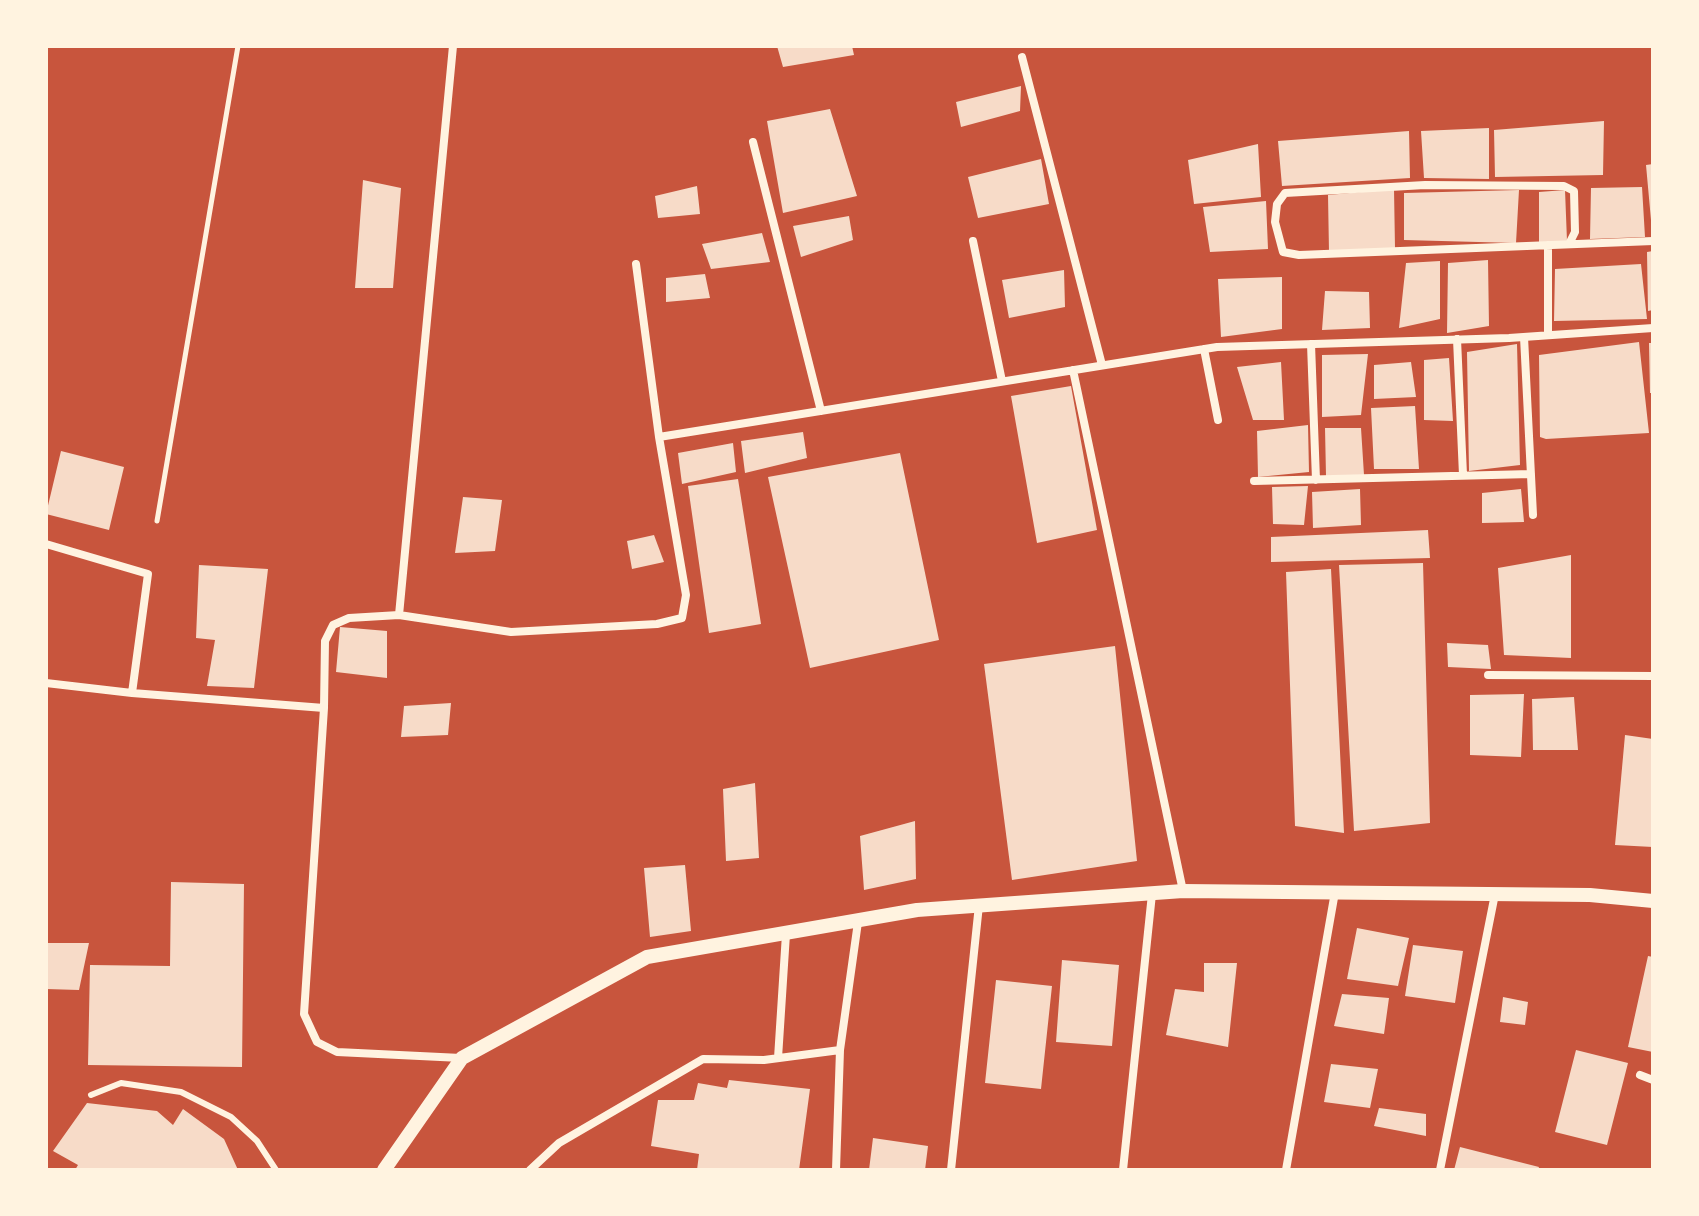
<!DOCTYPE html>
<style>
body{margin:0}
#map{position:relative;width:1699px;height:1216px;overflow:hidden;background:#c8553d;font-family:"Asap Condensed",sans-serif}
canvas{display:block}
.frame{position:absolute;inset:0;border:48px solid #fff3e0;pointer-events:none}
</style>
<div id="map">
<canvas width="1699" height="1216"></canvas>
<div class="frame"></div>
</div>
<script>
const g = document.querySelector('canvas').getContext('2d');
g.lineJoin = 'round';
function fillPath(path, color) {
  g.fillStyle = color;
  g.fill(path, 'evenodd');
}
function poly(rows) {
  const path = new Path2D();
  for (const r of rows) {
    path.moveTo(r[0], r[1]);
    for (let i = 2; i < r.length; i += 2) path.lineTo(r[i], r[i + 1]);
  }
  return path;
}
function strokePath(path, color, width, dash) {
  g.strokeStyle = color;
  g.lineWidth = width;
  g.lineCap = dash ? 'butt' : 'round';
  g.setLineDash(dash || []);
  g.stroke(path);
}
const building = poly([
 [777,46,852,46,854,55,783,67],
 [1021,86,1020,111,961,127,956,102],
 [830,109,857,196,783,213,767,121],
 [1604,121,1603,175,1495,177,1494,130],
 [1489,128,1489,179,1424,178,1421,131],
 [1409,131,1410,178,1282,186,1278,141],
 [1258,144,1261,197,1194,204,1188,160],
 [1041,159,1049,204,978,218,968,177],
 [1653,164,1653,220,1651,220,1646,165],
 [363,180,401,188,393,288,355,288],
 [697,186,700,214,658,218,655,196],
 [1642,187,1645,237,1590,239,1591,188],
 [1394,189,1395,248,1329,252,1328,195],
 [1519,190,1516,243,1404,240,1404,193],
 [1565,190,1567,241,1539,244,1539,192],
 [1266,201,1268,249,1210,252,1203,207],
 [849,216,853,240,801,257,793,226],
 [762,233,770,262,711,269,702,244],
 [1653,251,1653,310,1648,311,1647,252],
 [1488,260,1489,326,1447,333,1448,263],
 [1440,261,1440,319,1399,328,1406,263],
 [1641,264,1647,319,1554,321,1555,269],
 [1064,270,1065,307,1009,318,1002,280],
 [705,274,710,298,666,302,666,278],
 [1282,277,1282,329,1221,337,1218,279],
 [1325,291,1369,292,1370,328,1322,330],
 [1639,342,1649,433,1546,439,1540,437,1539,355],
 [1649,343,1653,343,1653,393,1650,393],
 [1517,344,1520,465,1469,471,1467,352],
 [1368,354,1361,415,1322,417,1322,355],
 [1449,358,1453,421,1424,420,1424,360],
 [1281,362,1284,420,1253,420,1237,367],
 [1411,362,1416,397,1374,399,1374,365],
 [1071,386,1097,530,1037,543,1011,396],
 [1415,406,1419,469,1374,469,1371,408],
 [1308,425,1309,472,1258,477,1257,431],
 [1325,428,1361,428,1364,475,1326,476],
 [803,432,807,458,745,473,741,441],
 [733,443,736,472,682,484,678,453],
 [61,451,124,467,109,530,46,514],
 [900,453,939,640,810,668,768,477],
 [738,479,761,624,709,633,688,486],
 [1308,486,1304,525,1273,524,1272,487],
 [1360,489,1361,525,1313,528,1312,492],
 [1521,489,1524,522,1482,523,1482,493],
 [463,497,502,500,495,551,455,553],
 [1428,530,1430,558,1271,562,1271,537],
 [654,535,664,562,632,569,627,541],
 [1571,555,1571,658,1504,655,1498,568],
 [1423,563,1430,823,1354,831,1339,565],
 [199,565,268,569,254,688,207,686,215,640,196,638],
 [1331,569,1344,833,1295,826,1286,572],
 [340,627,387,631,387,678,336,672],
 [1447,643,1488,645,1491,669,1448,667],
 [1115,646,1137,861,1012,880,984,664],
 [1524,694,1521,757,1470,755,1470,695],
 [1574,697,1578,750,1533,750,1532,699],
 [451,703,448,735,401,737,404,706],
 [1625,735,1653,739,1653,847,1615,845],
 [755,783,759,858,726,861,723,789],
 [915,821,916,879,864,890,860,836],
 [685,865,691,931,650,937,644,868],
 [171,882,244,884,242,1067,88,1065,90,965,170,966],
 [1357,928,1409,938,1398,986,1347,979],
 [46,943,89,943,79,990,46,989],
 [1413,945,1463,951,1455,1003,1405,996],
 [1648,956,1653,957,1653,1052,1628,1047],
 [1062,960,1119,965,1112,1046,1056,1042],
 [1204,963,1237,963,1228,1047,1166,1035,1175,989,1204,992],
 [996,980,1052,986,1041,1089,985,1083],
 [1342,994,1389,998,1384,1034,1334,1026],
 [1503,997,1528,1002,1525,1025,1500,1022],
 [1576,1050,1628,1063,1607,1145,1555,1132],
 [1331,1064,1378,1069,1370,1108,1324,1102],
 [729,1080,810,1089,799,1170,697,1170,699,1154,651,1146,658,1100,694,1100,698,1083,727,1088],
 [87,1103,157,1111,173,1125,183,1109,224,1139,238,1170,75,1170,78,1165,53,1151],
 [1379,1108,1426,1114,1426,1136,1374,1126],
 [873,1138,928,1146,925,1170,869,1170],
 [1460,1147,1539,1167,1538,1170,1454,1170]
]);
const path = poly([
 [157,521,238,46]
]);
const service = poly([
 [91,1095,121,1083,181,1092,231,1117,257,1141,276,1170]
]);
const minor = poly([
 [453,46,399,615,349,618,333,625,325,641,324,708,304,1014,317,1042,337,1052,461,1058],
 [1022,57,1102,365],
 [753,142,821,411],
 [973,241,1002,381],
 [1569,244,1575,232,1574,191,1564,186,1425,185,1285,193,1277,204,1275,222,1283,252,1299,255,1653,241],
 [1548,245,1548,335],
 [1524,337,1533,515],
 [1457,339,1463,475],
 [1311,344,1316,480],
 [1204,349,1218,420],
 [1073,370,1183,891],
 [659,437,1217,347,1509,338,1653,328],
 [1254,481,1531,474],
 [46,544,148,574,132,693],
 [399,615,511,632,657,624,682,618,686,595,659,437,636,264],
 [1488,675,1653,676],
 [46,683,132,693,324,708],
 [778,1058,786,934],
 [1640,1075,1653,1080],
 [530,1170,559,1143,703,1059,764,1060,840,1050],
 [836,1170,840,1050,858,922],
 [951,1170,979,905],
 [1123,1170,1152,894],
 [1286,1170,1335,892],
 [1440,1170,1495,894]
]);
const tertiary = poly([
 [384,1170,462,1058,647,957,917,910,1183,891,1590,895,1653,901]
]);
fillPath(building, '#f7dbc8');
strokePath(path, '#fff3e0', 5);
strokePath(service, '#fff3e0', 6);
strokePath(minor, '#fff3e0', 8);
strokePath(tertiary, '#fff3e0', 14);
</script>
